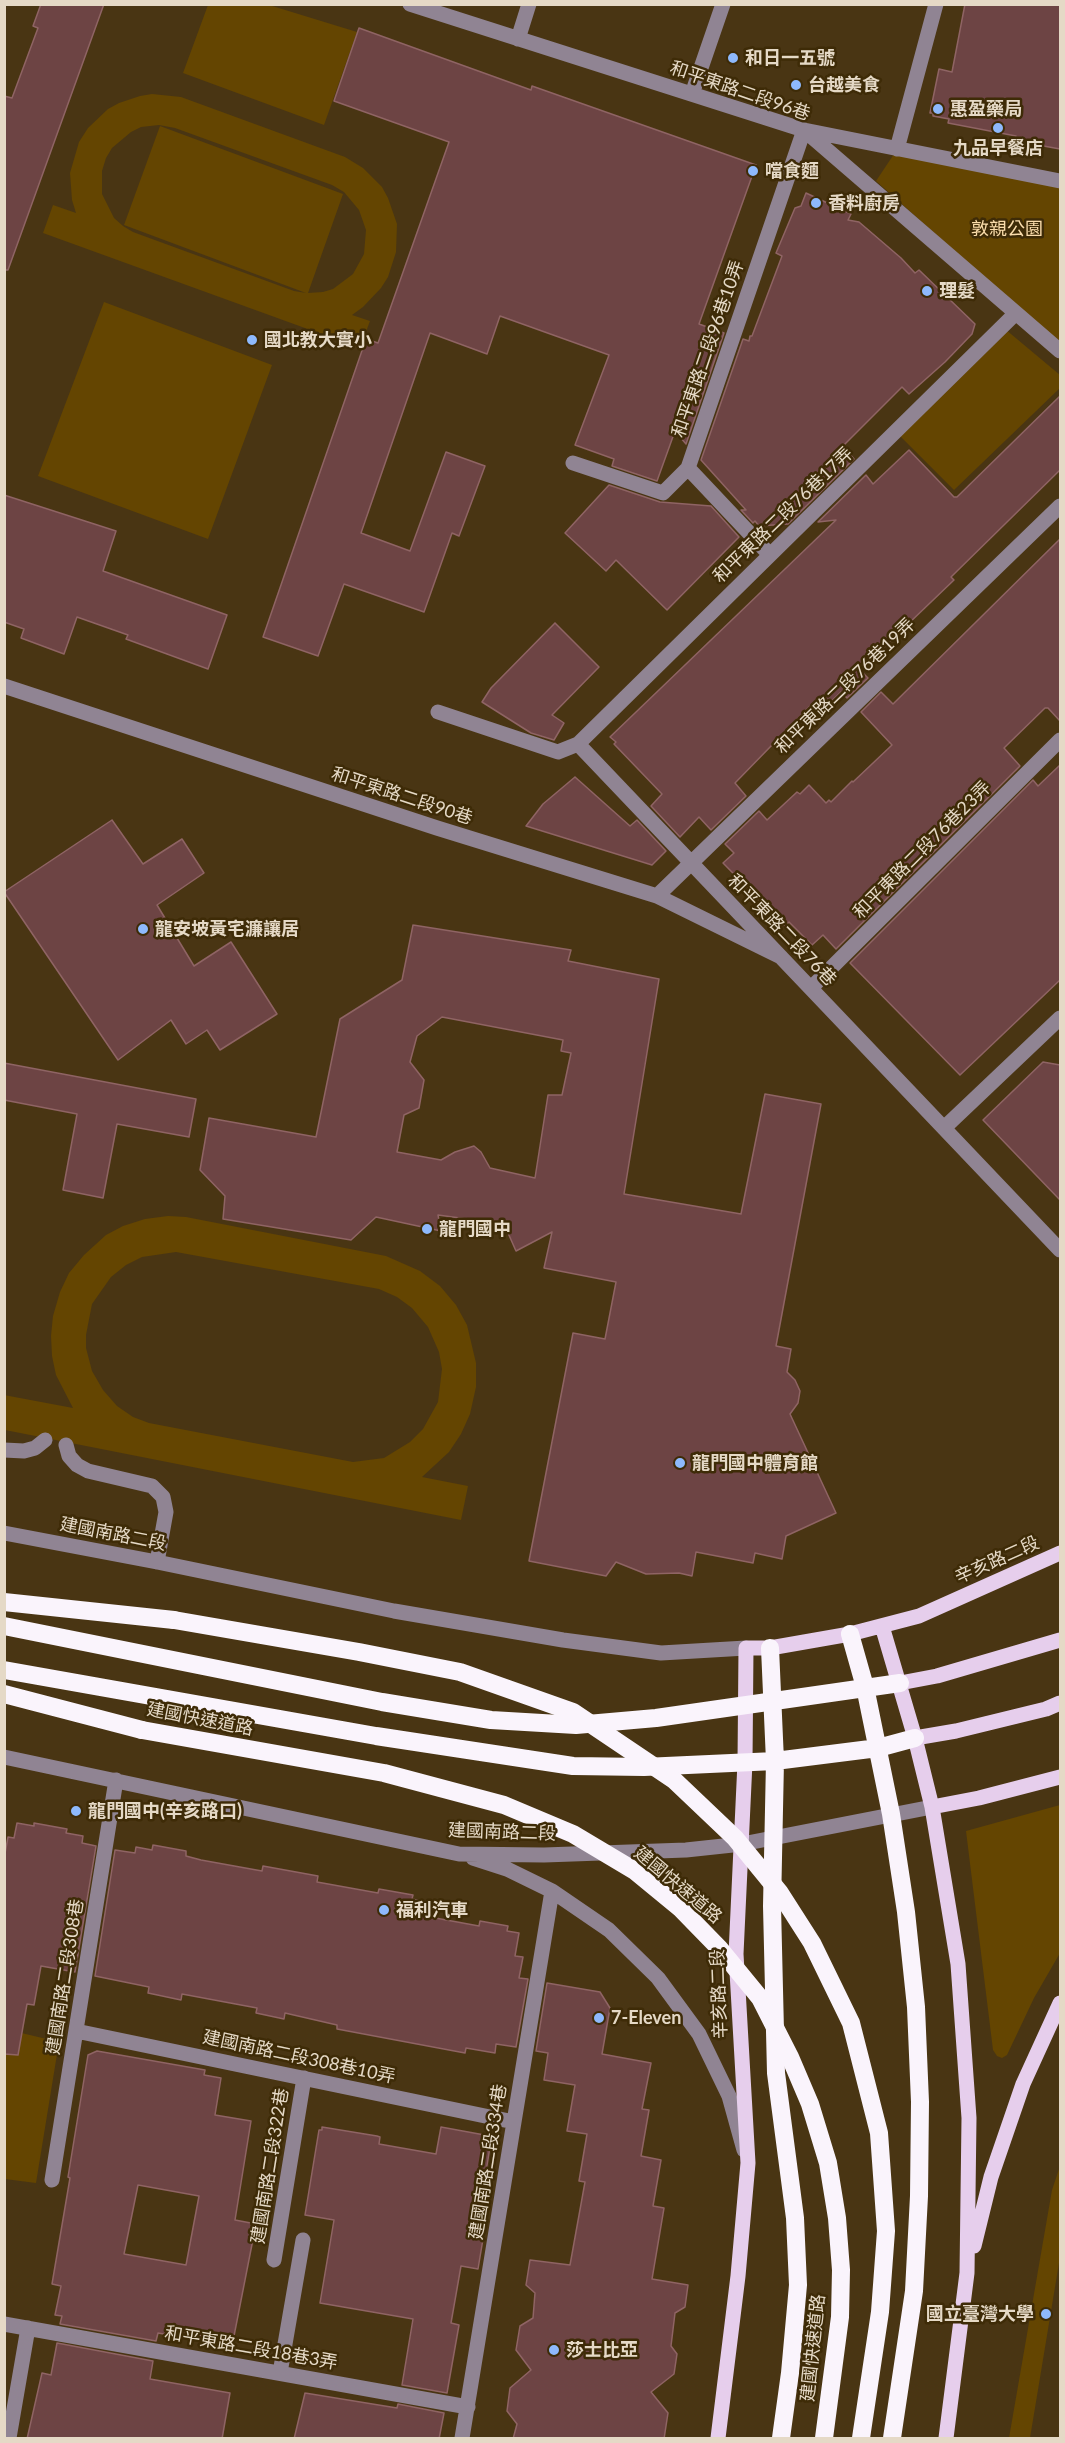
<!DOCTYPE html>
<meta charset="utf-8">
<style>
body{margin:0}
#map{position:relative;width:1065px;height:2443px;overflow:hidden;background:#493513;font-family:Lato,sans-serif}
canvas{display:block}
.frame{position:absolute;inset:0;border:6px solid #e5d9c6;pointer-events:none}
</style>
<div id="map">
<canvas width="1065" height="2443"></canvas>
<div class="frame"></div>
</div>
<script>
const g = document.querySelector('canvas').getContext('2d');
g.lineJoin = 'round';
function fillPath(path, color) {
  g.fillStyle = color;
  g.fill(path, 'evenodd');
}
function poly(rows) {
  const path = new Path2D();
  for (const r of rows) {
    path.moveTo(r[0], r[1]);
    for (let i = 2; i < r.length; i += 2) path.lineTo(r[i], r[i + 1]);
  }
  return path;
}
function strokePath(path, color, width, dash) {
  g.strokeStyle = color;
  g.lineWidth = width;
  g.lineCap = dash ? 'butt' : 'round';
  g.setLineDash(dash || []);
  g.stroke(path);
}
function write(font, color, halo, rows, align = 'center') {
  g.font = font + ' Lato,"Noto Sans TC",sans-serif';
  g.lineWidth = 5;
  g.setLineDash([]);
  g.textBaseline = 'middle';
  g.strokeStyle = halo;
  g.fillStyle = color;
  for (const [text, x, y, turn = 0] of rows) {
    g.save();
    g.translate(x, y);
    g.rotate((+turn || 0) * Math.PI / 180);
    g.textAlign = isNaN(turn) ? turn : align;
    if (halo) g.strokeText(text, 0, 0);
    g.fillText(text, 0, 0);
    g.restore();
  }
}
const green = poly([
 [208,5,269,5,357,32,324,125,183,73],
 [152,94,181,97,345,157,363,168,382,187,388,198,397,224,396,252,388,277,381,288,363,307,352,315,370,321,360,348,43,233,53,205,76,213,72,200,70,173,79,142,88,128,108,109,119,103,140,96],
 [159,125,175,128,332,185,344,192,359,210,366,230,364,254,353,274,333,289,323,292,308,293,343,194,160,126,124,225,306,293,294,291,133,232,123,226,114,218,102,194,102,171,106,158,112,148,131,132,141,127],
 [894,154,1060,187,1060,345,876,181],
 [104,302,272,365,208,539,38,476],
 [1005,329,1060,375,1060,388,954,490,899,435],
 [168,1216,186,1217,386,1256,420,1271,440,1286,456,1305,467,1325,476,1363,476,1387,470,1414,461,1434,449,1452,422,1477,468,1486,461,1520,5,1430,4,1395,73,1408,56,1375,52,1356,51,1336,53,1316,60,1292,69,1273,84,1255,106,1235,123,1226,145,1219],
 [176,1252,379,1289,397,1297,412,1308,428,1327,439,1352,442,1369,438,1402,423,1429,410,1442,384,1458,353,1462,149,1423,133,1417,117,1406,103,1390,92,1371,86,1348,86,1335,92,1304,111,1277,126,1265,142,1257],
 [1060,1805,1060,1953,1034,1998,1007,2055,1002,2058,997,2056,993,2050,966,1831],
 [5,2029,59,2042,36,2183,5,2179],
 [1060,2166,1060,2257,1030,2438,1009,2438,1052,2190]
]);
const building = poly([
 [41,4,104,4,8,270,4,270,4,96,12,98,38,28,33,26,41,4],
 [965,4,1060,4,1060,149,1016,141,1016,136,948,123,949,119,933,116,933,113,930,113,939,69,952,72,965,4],
 [359,28,531,90,532,86,756,165,699,324,724,333,686,444,675,431,657,481,612,466,614,459,575,445,609,355,500,316,487,354,430,333,361,533,410,551,446,452,485,466,459,536,452,533,424,612,344,584,318,656,263,637,366,339,378,343,449,142,334,101,359,28],
 [806,193,851,214,848,220,859,222,901,258,915,273,919,270,975,324,972,334,945,362,909,394,902,387,843,446,854,459,788,524,759,526,755,521,753,523,741,510,746,510,701,460,743,339,749,341,750,336,752,336,782,256,776,253,795,208,801,206,806,193],
 [1060,396,1060,470,951,577,954,580,860,670,868,678,847,698,841,692,819,713,811,705,735,783,746,796,711,830,699,817,680,837,651,806,662,794,614,744,616,742,610,737,836,520,818,522,866,475,873,484,909,450,954,497,957,497,1060,396],
 [609,485,660,502,711,506,739,537,667,610,616,560,606,571,565,533,609,485],
 [4,495,116,531,103,571,227,615,208,669,126,639,128,635,77,617,64,654,21,638,24,629,4,622,4,495],
 [1060,539,1060,721,1048,708,1045,708,1004,748,1020,766,836,949,823,935,812,945,789,922,785,926,723,863,734,853,725,844,759,811,767,820,797,792,800,794,809,785,826,803,829,800,831,802,852,781,853,782,892,745,861,712,881,692,893,704,1060,539],
 [555,623,599,667,552,715,564,723,554,740,531,733,482,702,491,688,555,623],
 [1060,765,1060,980,960,1075,850,963,1033,780,1038,786,1060,765],
 [575,777,630,826,637,820,666,851,652,865,526,826,543,804,575,777],
 [112,820,143,864,182,839,204,873,157,905,194,966,231,942,277,1014,220,1050,207,1030,186,1044,171,1020,118,1060,4,892,112,820],
 [413,925,571,950,568,961,659,979,624,1194,741,1214,765,1094,821,1104,776,1346,791,1349,787,1372,795,1380,800,1391,798,1403,790,1414,836,1513,786,1536,782,1559,755,1553,753,1563,696,1552,692,1576,679,1573,646,1574,616,1562,606,1576,529,1561,573,1333,605,1339,616,1282,544,1268,552,1232,516,1251,504,1224,438,1215,441,1231,376,1217,351,1240,223,1219,225,1196,200,1170,209,1118,316,1137,340,1019,402,980,413,925],
 [442,1017,563,1040,561,1051,571,1053,562,1095,548,1095,535,1178,490,1168,481,1152,474,1146,455,1152,441,1160,397,1152,404,1115,419,1108,424,1080,410,1062,417,1036,442,1017],
 [1043,1062,1060,1065,1060,1200,983,1120,1043,1062],
 [4,1063,196,1099,189,1137,117,1124,103,1198,63,1190,77,1114,4,1100,4,1063],
 [17,1823,34,1826,34,1823,67,1829,66,1833,83,1836,82,1843,96,1846,75,1972,41,1966,34,2005,27,2004,18,2055,4,2054,4,1859,8,1837,14,1838,17,1823],
 [153,1845,186,1851,186,1856,201,1860,262,1871,263,1866,318,1876,317,1882,378,1893,379,1889,413,1895,412,1899,428,1903,426,1916,430,1917,479,1926,480,1921,508,1926,507,1931,519,1933,515,1956,523,1957,519,1978,528,1979,516,2047,496,2044,495,2053,466,2048,465,2053,337,2029,337,2025,285,2013,284,2019,256,2013,257,2008,182,1994,181,2000,148,1993,149,1987,95,1976,115,1850,135,1853,136,1847,152,1850,153,1845],
 [547,1983,600,1992,610,2008,602,2054,651,2063,642,2109,649,2110,641,2156,661,2160,653,2206,664,2208,652,2279,688,2285,685,2307,675,2313,671,2346,677,2354,674,2374,651,2392,668,2413,664,2439,513,2439,517,2424,507,2411,510,2388,531,2370,516,2350,520,2326,533,2318,535,2293,526,2285,530,2260,570,2265,585,2182,579,2181,587,2134,567,2131,575,2085,544,2080,548,2053,536,2051,547,1983],
 [97,2051,205,2070,204,2075,221,2078,215,2115,251,2121,235,2220,256,2224,234,2336,201,2330,200,2340,158,2333,156,2341,60,2324,62,2316,55,2315,61,2286,52,2284,70,2178,68,2177,88,2055,97,2051],
 [138,2185,199,2196,186,2265,124,2254,138,2185],
 [322,2127,377,2136,380,2137,379,2144,436,2154,441,2127,490,2136,489,2141,491,2141,475,2238,483,2239,478,2269,461,2266,451,2323,459,2325,447,2393,402,2385,413,2319,320,2303,334,2220,305,2215,319,2130,322,2130,322,2127],
 [57,2343,153,2361,150,2379,230,2393,222,2439,27,2439,42,2373,51,2375,57,2343],
 [305,2393,397,2408,398,2404,444,2413,439,2439,294,2439,305,2393]
]);
const minor = poly([
 [410,4,804,130,1060,351],
 [518,39,529,4],
 [692,94,723,4],
 [897,149,936,4],
 [573,463,663,493,688,468],
 [770,555,688,468,804,130,1060,181],
 [4,686,437,828,657,896,781,957],
 [438,712,558,752,578,744,1016,313],
 [578,744,1060,1250],
 [657,896,1060,506],
 [811,988,1060,740],
 [944,1128,1060,1018],
 [66,1445,69,1456,77,1465,88,1471,152,1486,163,1497,166,1512,157,1562],
 [4,1450,24,1451,35,1448,45,1440],
 [4,1533,157,1562,394,1611,563,1640,661,1653,746,1648],
 [4,1757,459,1854,544,1855,686,1850,742,1844,932,1807],
 [473,1858,507,1869,552,1891,609,1930,658,1978,699,2034,729,2096,744,2150],
 [76,2031,514,2122],
 [52,2180,116,1780],
 [274,2260,304,2078],
 [4,2324,468,2407],
 [280,2373,303,2240],
 [9,2438,28,2328],
 [462,2438,552,1891]
]);
const major = poly([
 [882,1626,915,1738,932,1807,958,1964,969,2118,967,2273,946,2438],
 [900,1683,937,1676,1060,1640],
 [915,1738,956,1731,1046,1709,1060,1703],
 [932,1807,979,1798,1060,1777],
 [974,2246,991,2177,1023,2084,1060,2003],
 [718,2438,738,2276,748,2163,736,1954,745,1762,746,1648,770,1648,850,1634,919,1616,1060,1553]
]);
const highway = poly([
 [4,1602,174,1620],
 [4,1626,382,1702,491,1720,576,1725,656,1718,900,1683],
 [850,1634,865,1687,891,1814,906,1912,916,2007,920,2102,919,2196,914,2291,892,2438],
 [770,1648,775,1761,772,1906,776,2073,795,2218,798,2285,790,2373,781,2438],
 [4,1670,376,1736,573,1766,644,1767,775,1761,878,1748,915,1738],
 [4,1694,142,1730]
]);
const highwayBridge = poly([
 [174,1620,359,1652,460,1672,573,1712,674,1780,735,1838,780,1893,812,1943,851,2023,879,2133,886,2231,880,2312,861,2438],
 [142,1730,384,1773,504,1805,573,1834,635,1871,680,1908,719,1948,760,1998,790,2057,810,2104,828,2163,837,2218,841,2270,840,2317,824,2438]
]);
const markers = [
 [733,58,6,"#8eb9fc"],
 [796,85,6,"#8eb9fc"],
 [938,109,6,"#8eb9fc"],
 [998,128,6,"#8eb9fc"],
 [753,171,6,"#8eb9fc"],
 [816,203,6,"#8eb9fc"],
 [927,291,6,"#8eb9fc"],
 [252,340,6,"#8eb9fc"],
 [143,929,6,"#8eb9fc"],
 [427,1229,6,"#8eb9fc"],
 [680,1463,6,"#8eb9fc"],
 [76,1811,6,"#8eb9fc"],
 [384,1910,6,"#8eb9fc"],
 [599,2018,6,"#8eb9fc"],
 [1046,2314,6,"#8eb9fc"],
 [554,2350,6,"#8eb9fc"]
];
const poiNames = [
 ["和日一五號",745,58],
 ["台越美食",808,85],
 ["惠盈藥局",950,109],
 ["九品早餐店",998,148,"center"],
 ["噹食麵",765,171],
 ["香料廚房",828,203],
 ["理髮",939,291],
 ["國北教大實小",264,340],
 ["龍安坡黃宅濂讓居",155,929],
 ["龍門國中",439,1229],
 ["龍門國中體育館",692,1463],
 ["龍門國中(辛亥路口)",88,1811],
 ["福利汽車",396,1910],
 ["7-Eleven",611,2018],
 ["國立臺灣大學",1034,2314,"right"],
 ["莎士比亞",566,2350]
];
const streetNames = [
 ["和平東路二段96巷",740,91,19],
 ["和平東路二段96巷10弄",708,349,-71],
 ["和平東路二段76巷17弄",783,515,-44],
 ["和平東路二段76巷19弄",845,686,-44],
 ["和平東路二段90巷",402,796,18],
 ["和平東路二段76巷23弄",922,850,-45],
 ["和平東路二段76巷",782,930,46],
 ["建國南路二段",113,1534,11],
 ["辛亥路二段",997,1560,-24],
 ["建國快速道路",200,1719,11],
 ["建國南路二段",502,1832,2],
 ["建國快速道路",678,1885,40],
 ["建國南路二段308巷",65,1977,-81],
 ["辛亥路二段",719,1994,-92],
 ["建國南路二段308巷10弄",299,2057,12],
 ["建國南路二段334巷",488,2162,-81],
 ["建國南路二段322巷",270,2166,-81],
 ["和平東路二段18巷3弄",251,2348,10],
 ["建國快速道路",813,2348,-84]
];
const parkNames = [
 ["敦親公園",1007,229]
];
fillPath(green, '#644501');
fillPath(building, '#6d4444');
strokePath(building, '#8f6464', 1.5);
strokePath(minor, '#908493', 15);
strokePath(major, '#e6ceec', 15);
strokePath(highway, '#faf4fc', 18);
strokePath(highwayBridge, '#faf4fc', 18);
for (const [x, y, r, color] of markers) {
  const dot = new Path2D();
  dot.arc(x, y, r, 0, 2 * Math.PI);
  g.fillStyle = color;
  g.fill(dot);
  strokePath(dot, '#3e2b07', 2);
}
write('bold 18px', '#e5d9c6', '#3e2b07', poiNames, 'left');
write('18px', '#e5d9c6', '#3e2b07', streetNames);
write('18px', '#fbddac', '#3e2b07', parkNames);
</script>
